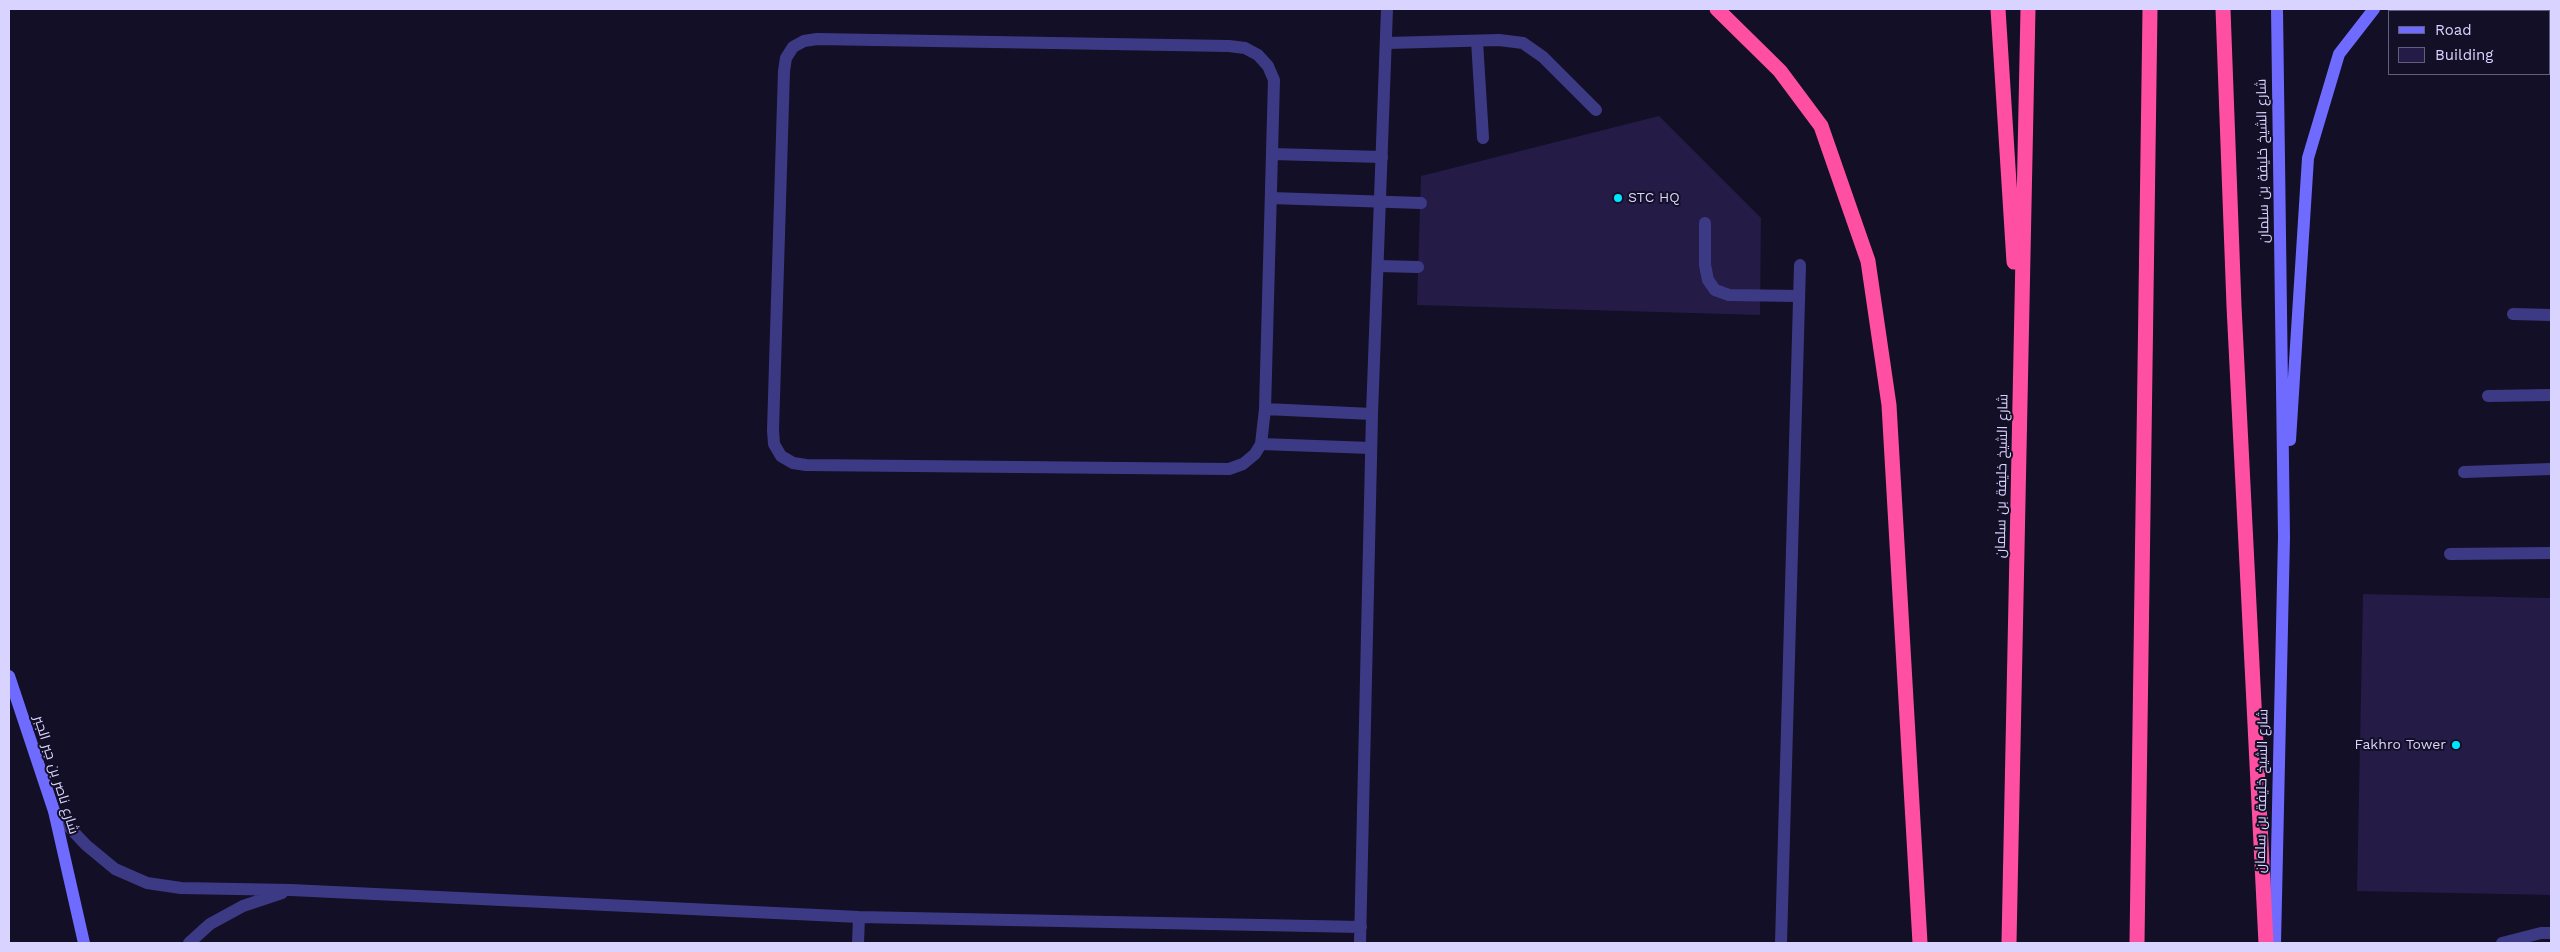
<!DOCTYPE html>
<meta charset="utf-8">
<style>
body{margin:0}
#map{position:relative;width:2560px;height:952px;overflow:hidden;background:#130f26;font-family:"Work Sans",sans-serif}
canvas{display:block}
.frame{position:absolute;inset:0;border:10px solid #d9d4ff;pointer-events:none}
.legend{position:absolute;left:2388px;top:10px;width:162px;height:65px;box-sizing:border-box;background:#130f26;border:1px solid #625e7d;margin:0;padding:6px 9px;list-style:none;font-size:15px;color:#d9d4ff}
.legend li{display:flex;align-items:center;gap:10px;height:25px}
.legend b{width:25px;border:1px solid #625e7d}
</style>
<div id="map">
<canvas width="2560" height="952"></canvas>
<div class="frame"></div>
<ul class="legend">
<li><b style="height:6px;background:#6f6bff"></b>Road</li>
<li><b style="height:14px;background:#241b47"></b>Building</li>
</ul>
</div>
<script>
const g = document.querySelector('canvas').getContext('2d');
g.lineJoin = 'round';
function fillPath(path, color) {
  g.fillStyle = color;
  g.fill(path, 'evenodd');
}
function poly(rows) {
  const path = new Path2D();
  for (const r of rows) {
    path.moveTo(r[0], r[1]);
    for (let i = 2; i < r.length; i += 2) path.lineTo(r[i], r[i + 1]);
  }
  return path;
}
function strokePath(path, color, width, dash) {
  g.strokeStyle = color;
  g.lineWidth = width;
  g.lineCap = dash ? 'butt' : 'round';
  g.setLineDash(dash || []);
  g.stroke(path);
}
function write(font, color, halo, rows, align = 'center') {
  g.font = font + ' "Work Sans",Cairo,sans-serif';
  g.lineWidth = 4;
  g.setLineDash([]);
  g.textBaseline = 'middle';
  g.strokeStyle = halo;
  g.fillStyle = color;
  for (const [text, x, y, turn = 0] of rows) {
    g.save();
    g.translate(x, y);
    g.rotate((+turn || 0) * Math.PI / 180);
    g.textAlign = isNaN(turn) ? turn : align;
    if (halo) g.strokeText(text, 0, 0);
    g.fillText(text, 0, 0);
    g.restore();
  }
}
const building = poly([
 [1659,116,1761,218,1760,315,1417,305,1421,176],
 [2363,594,2551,598,2551,895,2357,891]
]);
const service = poly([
 [817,39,1229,46,1245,48,1258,55,1268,66,1274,80,1265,409,1261,444,1255,454,1243,464,1229,469,806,465,793,463,781,456,774,444,773,430,784,71,786,58,793,47,804,41,817,39],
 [1477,41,1483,138],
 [1387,43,1499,40,1523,43,1543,57,1596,110],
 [1272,154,1382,157],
 [1271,198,1421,203],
 [1705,223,1705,265,1708,280,1715,290,1729,295,1799,296],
 [1378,266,1418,267],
 [2513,314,2551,315],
 [2488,396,2551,395],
 [1265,409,1372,414],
 [1261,444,1371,448],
 [2464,472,2551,469],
 [2450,554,2551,553],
 [1781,943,1800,265]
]);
const minor = poly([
 [54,811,86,845,115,869,147,883,181,888,291,890,859,917,1361,927],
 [189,943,210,924,243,906,282,893],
 [858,943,859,917],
 [1360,943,1372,414,1387,9],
 [2502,943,2541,933,2551,933]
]);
const secondary = poly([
 [2290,440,2308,158,2339,54,2374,9],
 [9,676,54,811,84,943],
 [2275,943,2284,537,2277,9]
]);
const motorway = poly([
 [1717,9,1780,71,1821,126,1868,261,1889,405,1920,943],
 [1998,9,2014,262],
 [2223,9,2234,306,2266,943],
 [2009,943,2028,9],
 [2137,943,2150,9]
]);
const markers = [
 [1618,198,5,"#00e5ff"],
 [2456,745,5,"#00e5ff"]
];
const streetNames = [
 ["شارع الشيخ خليفة بن سلمان",2263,161,-91],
 ["شارع الشيخ خليفة بن سلمان",2002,476,-89],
 ["شارع ناصر بن جبر الجبر",56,775,73],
 ["شارع الشيخ خليفة بن سلمان",2262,791,-89]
];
const poiNames = [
 ["STC HQ",1628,198],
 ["Fakhro Tower",2446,745,"right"]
];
fillPath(building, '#241b47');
strokePath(service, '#3d3a85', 12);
strokePath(minor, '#3d3a85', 12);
strokePath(secondary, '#6f6bff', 12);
strokePath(motorway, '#ff4fa3', 15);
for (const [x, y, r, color] of markers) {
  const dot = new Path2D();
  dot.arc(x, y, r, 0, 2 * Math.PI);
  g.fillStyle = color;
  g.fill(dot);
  strokePath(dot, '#130f26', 2);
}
write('14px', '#d9d4ff', '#130f26', streetNames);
write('14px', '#d9d4ff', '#130f26', poiNames, 'left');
</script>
